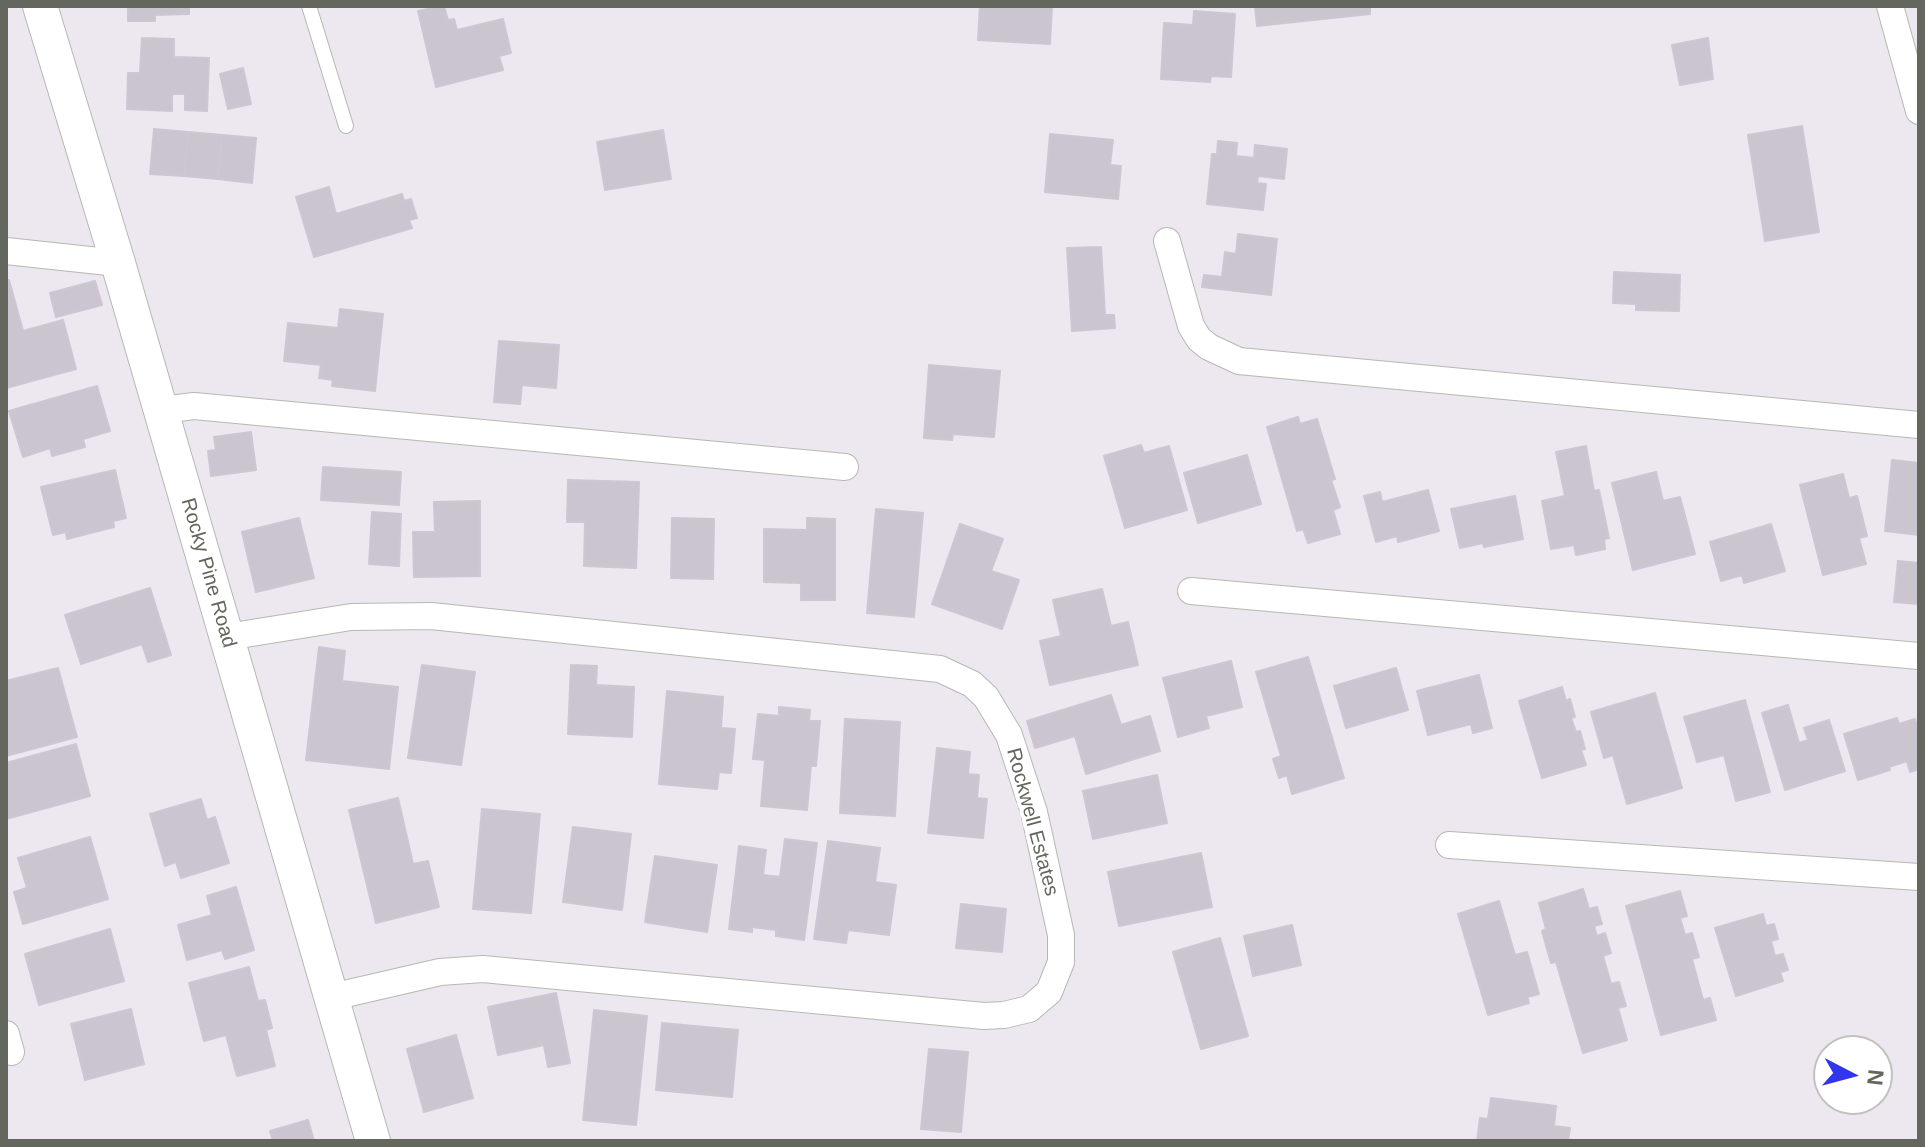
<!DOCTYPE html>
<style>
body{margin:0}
#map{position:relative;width:1925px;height:1147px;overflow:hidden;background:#ede7f0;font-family:Helvetica,sans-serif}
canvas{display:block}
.frame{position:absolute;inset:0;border:8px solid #63675e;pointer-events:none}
.north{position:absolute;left:1813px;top:1035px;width:80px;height:80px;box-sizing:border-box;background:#fff;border:2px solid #c1c2bf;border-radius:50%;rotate:96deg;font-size:22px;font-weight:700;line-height:32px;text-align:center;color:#63675e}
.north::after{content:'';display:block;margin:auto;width:28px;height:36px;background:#3235eb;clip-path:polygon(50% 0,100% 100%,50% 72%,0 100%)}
</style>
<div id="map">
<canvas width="1925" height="1147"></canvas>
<div class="frame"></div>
<div class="north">N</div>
</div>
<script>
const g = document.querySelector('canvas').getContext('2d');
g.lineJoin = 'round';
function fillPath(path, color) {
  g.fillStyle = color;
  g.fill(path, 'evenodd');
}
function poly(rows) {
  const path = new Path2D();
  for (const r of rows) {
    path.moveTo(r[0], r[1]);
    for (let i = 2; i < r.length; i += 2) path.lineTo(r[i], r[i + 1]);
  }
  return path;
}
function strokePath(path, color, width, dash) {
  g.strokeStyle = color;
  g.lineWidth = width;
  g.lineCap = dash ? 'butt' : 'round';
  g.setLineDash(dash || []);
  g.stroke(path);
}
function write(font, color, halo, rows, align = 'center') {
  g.font = font + ' Helvetica,sans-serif';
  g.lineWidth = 8;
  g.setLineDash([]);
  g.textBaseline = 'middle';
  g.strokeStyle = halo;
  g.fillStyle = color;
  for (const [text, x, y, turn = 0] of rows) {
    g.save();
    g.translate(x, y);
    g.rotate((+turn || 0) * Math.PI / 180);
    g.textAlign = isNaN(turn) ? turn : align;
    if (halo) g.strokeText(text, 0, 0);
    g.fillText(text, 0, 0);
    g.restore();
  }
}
const building = poly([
 [128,6,189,6,189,14,155,15,155,21,128,21,128,6],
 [444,6,448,20,454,19,457,30,503,19,511,53,499,56,503,70,436,87,418,11,444,6],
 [980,6,1052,6,1050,44,978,40,980,6],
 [1255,6,1370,6,1370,14,1257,26,1255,6],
 [1194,11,1235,14,1231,77,1211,76,1210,82,1161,79,1164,23,1193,25,1194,11],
 [142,38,174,39,174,57,209,58,207,111,185,110,185,94,172,94,172,111,127,109,128,73,140,73,142,38],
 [1708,38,1713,79,1680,85,1672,45,1708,38],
 [243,68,251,104,228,109,220,74,243,68],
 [1802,126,1819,232,1765,241,1748,135,1802,126],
 [154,129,188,132,184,176,150,174,154,129],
 [663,130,671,179,605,190,597,142,663,130],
 [188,132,222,135,218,179,184,176,188,132],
 [1050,134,1113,140,1110,165,1121,166,1118,199,1045,192,1050,134],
 [222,135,256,138,252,183,218,179,222,135],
 [1218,141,1237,143,1236,156,1254,158,1255,145,1287,149,1284,179,1258,176,1257,183,1266,184,1263,210,1207,204,1212,154,1217,154,1218,141],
 [329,187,336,214,402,194,404,201,411,199,417,218,409,220,412,228,314,257,296,197,329,187],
 [1238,234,1277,239,1271,295,1202,287,1204,275,1222,277,1225,252,1236,254,1238,234],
 [1101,247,1105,315,1114,315,1115,328,1072,331,1067,248,1101,247],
 [1614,272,1680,275,1679,311,1636,310,1636,304,1613,303,1614,272],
 [9,280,23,331,63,320,76,369,6,388,6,281,9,280],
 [95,281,102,305,56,317,50,293,95,281],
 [340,309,383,314,375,391,332,386,333,380,319,378,321,365,284,361,288,323,338,328,340,309],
 [499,341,559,345,556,388,522,385,520,404,494,402,499,341],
 [929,365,1000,371,994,437,953,434,952,440,924,438,929,365],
 [97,386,110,431,83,439,85,447,52,456,50,448,23,457,9,411,97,386],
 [1298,417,1300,424,1317,419,1335,479,1331,480,1340,507,1333,510,1340,534,1308,543,1303,529,1297,531,1267,427,1298,417],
 [251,432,256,470,211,476,208,451,216,450,214,437,251,432],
 [1141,445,1144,453,1169,446,1187,510,1125,528,1104,456,1141,445],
 [1586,446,1594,491,1599,490,1609,538,1604,539,1605,549,1576,555,1574,545,1551,549,1542,501,1565,496,1556,452,1586,446],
 [1247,455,1261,504,1198,523,1184,473,1247,455],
 [1892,460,1919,463,1919,535,1885,531,1892,460],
 [323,467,401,472,399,505,321,500,323,467],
 [115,470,126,518,113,521,114,527,67,539,66,532,53,535,41,487,115,470],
 [1656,472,1663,501,1680,497,1695,554,1633,570,1612,483,1656,472],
 [1843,474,1849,498,1857,496,1867,536,1859,538,1866,564,1823,575,1800,485,1843,474],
 [568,480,639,482,636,568,584,566,585,522,567,522,568,480],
 [1428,490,1439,531,1398,542,1397,536,1376,542,1364,496,1380,492,1382,502,1428,490],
 [1515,496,1523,539,1484,547,1483,543,1460,548,1451,509,1515,496],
 [480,501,480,576,414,577,413,532,435,532,434,502,480,501],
 [876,509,923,513,914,617,867,613,876,509],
 [372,512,401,514,399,566,369,564,372,512],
 [299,518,314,578,256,592,242,532,299,518],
 [672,518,714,519,713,579,671,578,672,518],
 [807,518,835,519,835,600,801,600,801,583,764,582,764,529,807,530,807,518],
 [960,524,1003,539,991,571,1019,580,1002,629,932,604,960,524],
 [1771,524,1785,571,1744,583,1742,575,1721,581,1710,542,1771,524],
 [1898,561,1919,563,1919,604,1894,602,1898,561],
 [150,588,171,655,148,662,142,644,81,664,65,615,150,588],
 [1102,589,1111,626,1128,622,1138,665,1050,685,1040,641,1061,636,1053,600,1102,589],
 [319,647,345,651,342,681,398,687,389,769,306,760,319,647],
 [1308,657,1344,778,1292,794,1287,775,1279,778,1273,759,1281,756,1256,672,1308,657],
 [1231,661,1242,707,1206,716,1209,728,1178,737,1163,678,1231,661],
 [422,665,475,672,461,765,408,758,422,665],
 [571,665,597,666,596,685,634,687,632,737,568,734,571,665],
 [58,668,77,737,6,756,6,681,58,668],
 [1396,668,1408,710,1346,728,1334,686,1396,668],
 [1479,675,1492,728,1473,733,1471,724,1428,735,1417,691,1479,675],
 [1562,687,1566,701,1570,699,1575,717,1571,718,1576,732,1580,731,1585,749,1581,750,1586,765,1542,778,1519,701,1562,687],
 [667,691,723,697,721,728,735,729,731,773,719,772,717,789,659,784,667,691],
 [1655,693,1682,788,1627,804,1613,755,1604,758,1591,712,1655,693],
 [1111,695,1121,725,1150,716,1160,751,1086,774,1075,736,1035,748,1027,721,1111,695],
 [1745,700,1770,792,1736,801,1724,755,1697,762,1684,717,1745,700],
 [1788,705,1799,743,1808,740,1804,728,1829,720,1845,771,1785,790,1762,713,1788,705],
 [779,707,810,710,809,721,820,721,816,766,811,766,807,810,761,806,765,760,753,759,758,714,779,716,779,707],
 [1897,718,1899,724,1915,719,1919,733,1919,769,1910,772,1907,761,1889,767,1890,770,1858,780,1844,734,1897,718],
 [845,719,900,722,895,816,840,813,845,719],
 [76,744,90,796,6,819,6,763,76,744],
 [937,748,970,752,968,774,979,775,977,798,987,799,983,838,928,833,937,748],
 [1157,775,1167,823,1093,839,1083,791,1157,775],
 [398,798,413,864,428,861,439,907,376,923,349,810,398,798],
 [201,799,207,820,215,817,229,863,181,878,176,862,165,866,150,814,201,799],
 [482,809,540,814,531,913,473,909,482,809],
 [573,827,631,834,622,910,563,902,573,827],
 [90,837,108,899,23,924,14,892,27,888,18,858,90,837],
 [785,839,817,843,804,940,776,936,776,930,752,927,752,932,729,929,739,846,766,850,763,875,780,877,785,839],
 [828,841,880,848,875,882,896,885,889,935,848,930,846,943,814,939,828,841],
 [1201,853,1212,907,1119,926,1108,872,1201,853],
 [655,856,717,865,707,932,645,922,655,856],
 [236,887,254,950,225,959,222,950,187,960,178,925,212,915,207,896,236,887],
 [1583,889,1589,909,1597,907,1602,924,1594,926,1597,936,1605,933,1611,953,1603,956,1611,984,1619,982,1626,1006,1618,1008,1627,1040,1583,1053,1556,962,1551,963,1542,931,1546,929,1539,903,1583,889],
 [1680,891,1687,916,1680,918,1685,935,1692,933,1699,957,1692,959,1703,1000,1710,998,1716,1020,1661,1035,1626,906,1680,891],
 [1499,901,1515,955,1527,952,1539,994,1527,997,1529,1003,1488,1015,1458,914,1499,901],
 [961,904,1006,909,1002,952,956,948,961,904],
 [1763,914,1766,926,1774,924,1778,939,1771,941,1775,956,1783,954,1788,970,1780,972,1783,981,1736,996,1715,928,1763,914],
 [1292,925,1301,965,1253,976,1244,936,1292,925],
 [110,929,124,981,39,1005,25,954,110,929],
 [1220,938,1248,1036,1201,1049,1173,952,1220,938],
 [249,967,258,1001,265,1000,272,1028,266,1030,275,1066,237,1076,226,1035,204,1041,189,983,249,967],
 [556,993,570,1063,548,1067,544,1045,498,1055,488,1007,556,993],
 [131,1009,144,1064,85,1080,71,1024,131,1009],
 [594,1010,647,1016,636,1125,583,1120,594,1010],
 [662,1023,738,1030,732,1097,656,1090,662,1023],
 [456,1035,473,1098,424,1112,407,1049,456,1035],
 [929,1049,968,1052,961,1132,921,1129,929,1049],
 [1491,1098,1556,1106,1554,1126,1570,1128,1568,1141,1477,1141,1480,1118,1488,1119,1491,1098],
 [308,1120,314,1141,273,1141,270,1131,308,1120]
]);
const service = poly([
 [309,6,346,126]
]);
const minor = poly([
 [1890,6,1919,111],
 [1167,241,1191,326,1199,339,1209,347,1239,361,1919,425],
 [6,251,118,263],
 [162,410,194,406,845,467],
 [1191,591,1919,656],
 [227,637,351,617,431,616,940,669,972,684,986,697,1009,735,1034,812,1061,935,1061,962,1049,992,1029,1009,1004,1015,984,1016,483,969,440,972,332,997],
 [1449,845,1919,877],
 [6,1034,11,1052]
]);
const tertiary = poly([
 [40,6,118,263,373,1141]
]);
const streetNames = [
 ["Rocky Pine Road",208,573,74],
 ["Rockwell Estates",1032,822,75]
];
fillPath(building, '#cac5ce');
strokePath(building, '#cec5d5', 2);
strokePath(service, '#b5b9b2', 16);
strokePath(minor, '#b5b9b2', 28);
strokePath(tertiary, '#b5b9b2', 36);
strokePath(service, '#fff', 14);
strokePath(minor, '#fff', 26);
strokePath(tertiary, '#fff', 34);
write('20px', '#63675e', '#fff', streetNames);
</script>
